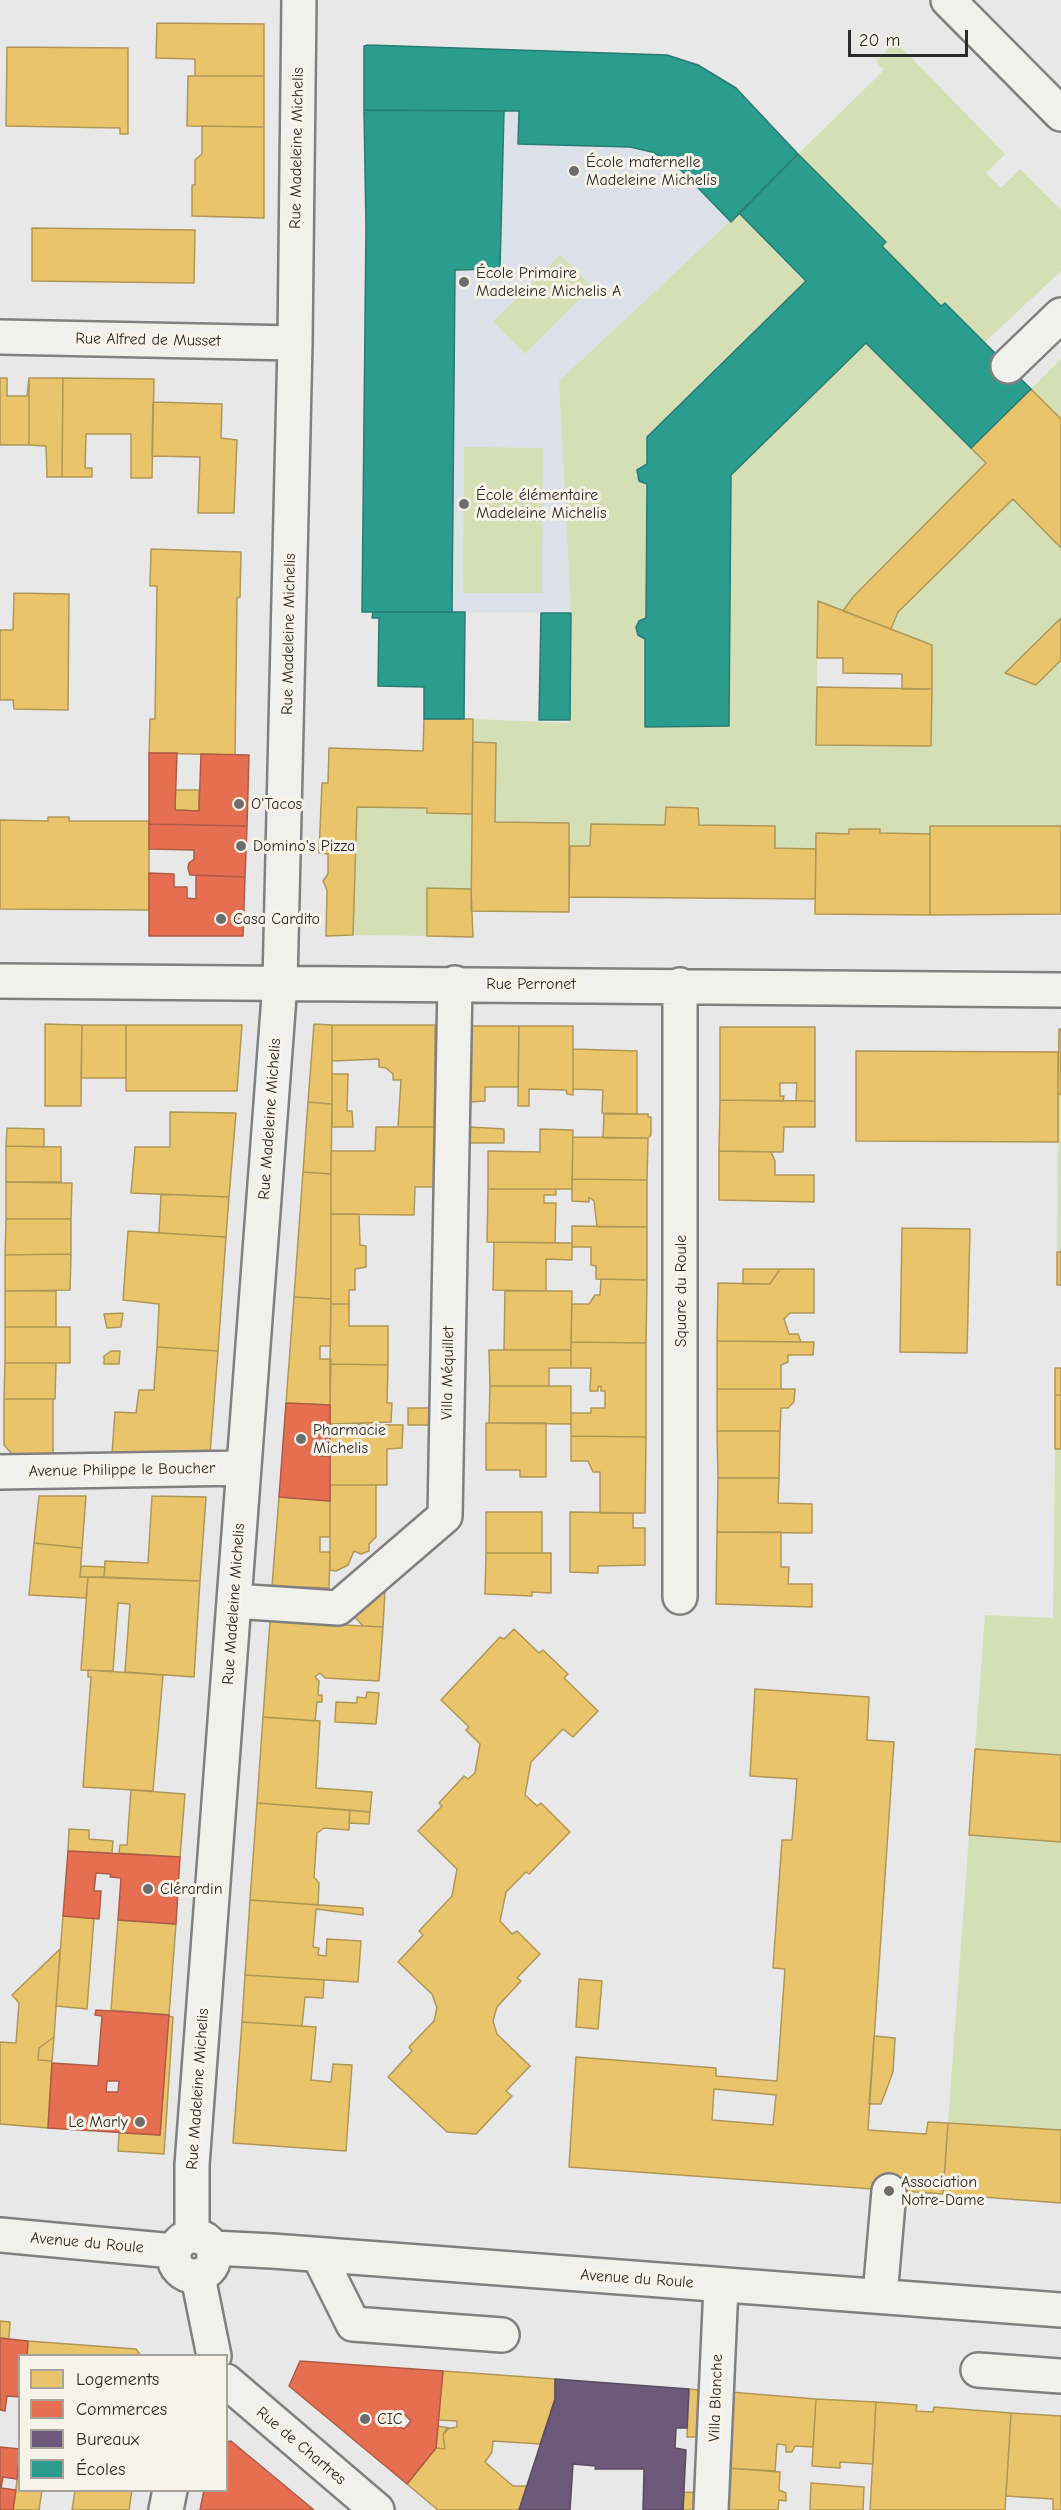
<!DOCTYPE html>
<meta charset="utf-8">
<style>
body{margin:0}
#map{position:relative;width:1061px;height:2510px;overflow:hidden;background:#e8e8e8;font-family:"Comic Neue",sans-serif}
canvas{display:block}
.legend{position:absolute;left:18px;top:2354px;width:210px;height:138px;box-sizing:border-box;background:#f7f3e8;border:2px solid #a5a39c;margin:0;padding:8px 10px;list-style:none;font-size:18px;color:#2b2b2b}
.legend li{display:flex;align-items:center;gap:12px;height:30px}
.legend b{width:30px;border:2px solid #a5a39c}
.scale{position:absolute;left:848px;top:30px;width:120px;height:27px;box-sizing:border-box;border:3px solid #2b2b2b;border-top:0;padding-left:8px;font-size:18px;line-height:21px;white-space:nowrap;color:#2b2b2b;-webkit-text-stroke:4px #f7f3e8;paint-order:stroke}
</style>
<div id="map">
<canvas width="1061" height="2510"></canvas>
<ul class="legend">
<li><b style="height:16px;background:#e9c46a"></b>Logements</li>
<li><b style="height:16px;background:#e76f51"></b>Commerces</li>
<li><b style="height:16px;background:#6d597a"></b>Bureaux</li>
<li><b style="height:16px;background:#2a9d8f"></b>Écoles</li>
</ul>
<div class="scale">20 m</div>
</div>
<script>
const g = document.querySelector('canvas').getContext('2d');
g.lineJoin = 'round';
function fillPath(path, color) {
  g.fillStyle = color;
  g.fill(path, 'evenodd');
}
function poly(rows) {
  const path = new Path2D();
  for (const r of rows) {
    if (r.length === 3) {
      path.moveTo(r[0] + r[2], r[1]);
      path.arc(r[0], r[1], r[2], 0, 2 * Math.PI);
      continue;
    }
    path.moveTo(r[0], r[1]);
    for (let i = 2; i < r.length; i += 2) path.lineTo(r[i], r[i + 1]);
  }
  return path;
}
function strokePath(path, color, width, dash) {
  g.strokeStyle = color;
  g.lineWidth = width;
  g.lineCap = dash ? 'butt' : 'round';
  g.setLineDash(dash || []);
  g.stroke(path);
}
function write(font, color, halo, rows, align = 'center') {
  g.font = font + ' "Comic Neue",sans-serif';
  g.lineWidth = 6;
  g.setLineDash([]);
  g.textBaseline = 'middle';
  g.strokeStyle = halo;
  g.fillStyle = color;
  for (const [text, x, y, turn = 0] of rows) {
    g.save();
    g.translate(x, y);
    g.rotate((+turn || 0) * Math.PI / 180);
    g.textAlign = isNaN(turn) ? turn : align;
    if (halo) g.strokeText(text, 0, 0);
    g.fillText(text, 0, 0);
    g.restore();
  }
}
const built = poly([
 [368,45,667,55,698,65,736,88,798,154,731,222,559,381,571,613,362,612,366,227,364,46]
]);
const green = poly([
 [895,41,1005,154,986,173,1001,188,1020,169,1061,210,1061,271,984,343,945,303,941,306,882,246,886,242,798,154,884,70,876,62],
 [739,213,806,281,647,437,647,464,640,467,636,475,639,481,647,484,646,618,639,621,636,627,638,634,645,639,645,726,729,726,731,475,866,343,986,463,853,597,843,611,818,601,816,745,931,746,932,645,891,629,898,612,1013,499,1061,548,1061,618,1005,673,1036,685,1061,660,1061,826,931,826,930,834,880,833,880,829,850,829,849,834,816,833,816,849,775,848,775,826,699,825,698,808,666,807,665,825,591,824,590,846,570,846,569,823,495,822,496,743,473,742,473,719,568,723,570,720,571,613,559,381],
 [560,255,592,287,525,354,493,322],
 [1061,359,1061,419,1031,389],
 [464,447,543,448,542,593,463,593],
 [357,807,427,808,427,813,472,814,471,889,428,888,427,936,353,935],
 [1058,1094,1061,1094,1061,1252,1057,1252],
 [1055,1449,1061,1449,1061,1755,975,1749,985,1615,1053,1618],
 [969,1835,1061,1842,1061,2130,948,2123]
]);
const homes = poly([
 [157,23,264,24,264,76,195,76,195,59,156,58,157,23],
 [7,47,128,48,128,134,120,134,120,128,6,126,7,47],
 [188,76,264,76,264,127,187,126,188,76],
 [202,126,264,127,264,218,192,216,192,185,195,185,195,160,202,154,202,126],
 [32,228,195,230,194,283,32,281,32,228],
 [0,378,7,378,7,396,27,396,29,378,29,445,0,445,0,378],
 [29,378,63,378,62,477,47,477,46,446,29,445,29,378],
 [63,378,154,379,152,478,131,478,131,434,86,434,85,468,92,468,92,477,62,477,63,378],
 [1031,389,1061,419,1061,548,1013,499,898,612,891,629,843,611,853,597,986,463,971,448,1031,389],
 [153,402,222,404,221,438,237,440,234,513,198,513,200,457,152,456,153,402],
 [151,549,241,552,240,597,237,598,235,755,149,753,150,719,155,719,157,586,150,586,151,549],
 [14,593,69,594,68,710,14,709,13,700,0,700,0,630,13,630,14,593],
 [818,601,932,645,932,689,902,689,902,674,843,673,843,658,817,658,818,601],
 [1061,618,1061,660,1036,685,1005,673,1061,618],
 [817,687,932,689,931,746,816,745,817,687],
 [424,719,473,719,472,814,427,813,427,808,357,807,353,935,326,936,327,890,323,881,328,874,328,854,319,853,322,783,328,783,329,748,423,751,424,719],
 [473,742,496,743,495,822,569,823,569,912,471,911,473,742],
 [175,790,199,790,199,811,175,810,175,790],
 [666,807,698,808,699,825,775,826,775,848,816,849,815,899,569,897,570,846,590,846,591,824,665,825,666,807],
 [48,817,69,817,69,821,149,821,149,910,0,909,0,820,48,821,48,817],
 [930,826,1061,826,1061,914,930,915,930,826],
 [849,829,880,829,880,833,930,834,930,915,815,914,816,833,849,834,849,829],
 [427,888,471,889,473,937,427,936,427,888],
 [45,1024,82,1025,81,1106,45,1106,45,1024],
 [314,1024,332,1025,332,1104,308,1102,314,1024],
 [82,1025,126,1025,126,1078,81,1078,82,1025],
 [126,1025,242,1025,237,1091,126,1091,126,1025],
 [332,1025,435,1025,435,1127,398,1127,401,1080,393,1080,393,1074,386,1068,379,1067,379,1059,332,1061,332,1025],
 [471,1026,519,1026,518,1087,485,1087,485,1101,470,1102,471,1026],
 [519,1026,573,1026,573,1095,567,1094,566,1090,529,1089,529,1106,518,1106,519,1026],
 [720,1027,815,1027,815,1101,796,1101,797,1083,780,1083,780,1096,784,1096,783,1101,720,1100,720,1027],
 [1059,1029,1061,1029,1061,1094,1058,1094,1059,1029],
 [573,1049,637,1051,637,1114,602,1113,603,1090,573,1089,573,1049],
 [856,1051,1058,1052,1058,1142,856,1141,856,1051],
 [332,1074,348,1074,347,1111,352,1111,353,1127,332,1127,332,1074],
 [720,1100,815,1101,815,1127,784,1127,783,1152,719,1151,720,1100],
 [308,1102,332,1104,331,1174,303,1172,308,1102],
 [170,1112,236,1113,229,1197,131,1193,135,1147,170,1147,170,1112],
 [604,1114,648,1114,648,1117,651,1117,651,1135,648,1138,603,1138,604,1114],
 [376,1127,435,1127,434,1187,415,1187,414,1215,331,1214,331,1151,375,1151,376,1127],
 [470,1127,504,1129,504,1143,470,1143,470,1127],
 [7,1128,44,1129,44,1147,6,1146,7,1128],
 [540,1129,573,1130,572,1189,488,1189,488,1151,540,1152,540,1129],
 [573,1137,648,1138,647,1180,572,1179,573,1137],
 [6,1146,61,1147,61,1182,6,1182,6,1146],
 [719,1151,771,1152,775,1161,775,1175,814,1175,814,1202,719,1200,719,1151],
 [303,1172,331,1174,331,1299,294,1297,303,1172],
 [572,1179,647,1180,647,1227,597,1227,594,1201,589,1197,589,1202,572,1201,572,1179],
 [6,1182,72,1183,71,1219,6,1219,6,1182],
 [488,1189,556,1189,556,1195,544,1195,544,1203,556,1203,555,1243,487,1242,488,1189],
 [161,1194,229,1197,226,1237,159,1233,161,1194],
 [331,1214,359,1214,360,1245,366,1246,366,1267,355,1269,355,1290,349,1290,349,1304,331,1304,331,1214],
 [6,1219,71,1219,71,1254,5,1255,6,1219],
 [572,1226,647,1227,647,1280,596,1279,596,1266,591,1265,591,1247,572,1247,572,1226],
 [902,1228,970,1229,967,1353,900,1352,902,1228],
 [128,1231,226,1237,218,1351,157,1347,159,1304,123,1300,128,1231],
 [494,1242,572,1243,572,1260,546,1259,546,1291,493,1290,494,1242],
 [1057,1252,1061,1252,1061,1285,1057,1285,1057,1252],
 [71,1254,70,1290,5,1291,5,1255,71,1254],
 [743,1269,780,1269,770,1284,743,1284,743,1269],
 [780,1269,814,1269,814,1313,790,1313,784,1319,789,1334,798,1334,801,1342,717,1341,718,1283,770,1284,780,1269],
 [601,1279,647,1280,646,1343,571,1342,572,1304,589,1304,595,1295,600,1295,601,1279],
 [5,1291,56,1291,56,1327,5,1327,5,1291],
 [505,1291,572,1291,571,1350,504,1350,505,1291],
 [294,1297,331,1299,330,1346,320,1346,320,1359,331,1359,330,1405,286,1403,294,1297],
 [331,1304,349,1304,349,1326,388,1326,388,1365,330,1364,331,1304],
 [123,1313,121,1327,107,1328,104,1314,123,1313],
 [5,1327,70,1327,70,1363,5,1363,5,1327],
 [717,1341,814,1342,813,1355,788,1355,788,1362,781,1365,781,1389,717,1389,717,1341],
 [571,1342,646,1343,646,1437,571,1436,571,1413,591,1413,591,1408,605,1408,605,1391,601,1391,601,1386,598,1387,598,1391,590,1391,591,1368,571,1368,571,1342],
 [157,1347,218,1351,210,1454,112,1454,115,1412,136,1413,139,1390,154,1390,157,1347],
 [489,1350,571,1350,571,1368,549,1368,549,1386,490,1386,489,1350],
 [111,1351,120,1351,119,1364,104,1364,104,1356,111,1351],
 [5,1363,56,1363,55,1399,4,1399,5,1363],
 [330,1364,388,1365,387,1403,392,1403,391,1422,330,1424,330,1364],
 [1055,1368,1061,1368,1061,1395,1055,1395,1055,1368],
 [490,1386,571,1386,571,1424,489,1423,490,1386],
 [717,1389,795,1389,794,1402,788,1408,781,1408,780,1431,717,1431,717,1389],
 [1055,1395,1061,1395,1061,1449,1055,1449,1055,1395],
 [4,1399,53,1399,53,1454,13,1455,4,1445,4,1399],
 [408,1408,433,1408,433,1425,408,1425,408,1408],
 [486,1423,546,1423,546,1477,520,1477,520,1470,486,1470,486,1423],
 [330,1424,403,1425,402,1448,387,1449,387,1485,330,1485,330,1424],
 [717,1431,780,1431,779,1478,718,1478,717,1431],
 [571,1436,646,1437,645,1513,600,1513,600,1472,593,1472,588,1461,571,1461,571,1436],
 [718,1478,779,1478,778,1503,812,1504,812,1533,717,1532,718,1478],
 [330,1485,376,1485,376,1537,369,1544,369,1551,361,1554,354,1551,348,1565,336,1571,330,1570,330,1485],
 [39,1496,86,1496,82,1548,34,1543,39,1496],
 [152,1496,206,1497,200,1581,104,1577,105,1561,148,1563,152,1496],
 [279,1497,330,1501,330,1537,320,1537,320,1552,330,1552,329,1588,272,1586,279,1497],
 [486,1512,542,1512,542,1553,486,1553,486,1512],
 [570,1512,633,1513,633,1528,645,1528,645,1565,598,1566,598,1573,570,1572,570,1512],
 [717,1532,781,1532,781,1567,789,1567,788,1584,812,1584,812,1607,716,1604,717,1532],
 [34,1543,82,1548,80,1577,88,1577,86,1598,29,1595,34,1543],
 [486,1553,551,1553,551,1593,532,1592,532,1596,485,1594,486,1553],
 [81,1566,105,1567,104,1577,80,1577,81,1566],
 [88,1577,200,1581,194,1677,125,1672,130,1604,118,1603,113,1671,81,1670,88,1577],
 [385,1590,383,1627,363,1626,353,1615,385,1590],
 [270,1621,383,1627,379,1681,325,1678,320,1673,315,1677,319,1681,318,1695,322,1695,322,1702,317,1702,315,1721,263,1717,270,1621],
 [514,1629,539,1653,543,1650,568,1674,564,1678,598,1711,573,1737,563,1729,531,1762,525,1795,537,1806,541,1803,570,1832,529,1874,526,1872,506,1892,500,1921,512,1934,517,1931,540,1954,517,1978,521,1981,497,2007,493,2021,497,2034,530,2066,506,2091,512,2096,476,2134,447,2132,388,2077,412,2051,409,2047,434,2021,437,2008,432,1994,398,1962,423,1935,419,1931,452,1896,457,1869,418,1831,442,1806,439,1803,464,1776,468,1779,475,1773,480,1744,466,1730,469,1727,441,1700,500,1637,504,1639,514,1629],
 [88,1670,163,1675,153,1791,83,1787,91,1677,88,1677,88,1670],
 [755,1689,869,1697,867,1740,894,1742,868,2130,926,2134,928,2122,948,2123,943,2194,569,2167,576,2057,716,2068,716,2076,777,2081,785,1969,773,1968,782,1840,792,1840,797,1779,750,1776,755,1689],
 [714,2089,776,2095,773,2125,712,2120,714,2089],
 [367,1692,379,1693,376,1724,335,1722,336,1702,357,1703,357,1697,366,1698,367,1692],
 [263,1717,320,1721,316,1788,372,1792,370,1812,257,1803,263,1717],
 [975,1749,1061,1755,1061,1842,969,1835,975,1749],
 [131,1790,185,1794,180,1857,119,1853,120,1845,127,1845,131,1790],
 [257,1803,350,1810,349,1830,324,1828,317,1833,314,1877,319,1883,318,1905,250,1900,257,1803],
 [350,1810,370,1812,369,1824,349,1823,350,1810],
 [69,1829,89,1830,89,1839,113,1841,112,1853,68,1851,69,1829],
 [250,1900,363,1908,363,1915,316,1909,313,1947,319,1948,318,1955,326,1956,327,1939,361,1941,358,1982,245,1975,250,1900],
 [63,1916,94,1918,87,2009,56,2006,63,1916],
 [118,1920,176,1924,169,2015,111,2010,118,1920],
 [60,1949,54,2037,39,2048,38,2060,52,2061,48,2128,0,2124,0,2042,16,2043,19,2003,12,1995,60,1949],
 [245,1975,324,1980,323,1998,305,1997,302,2026,242,2022,245,1975],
 [579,1979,602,1981,598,2029,576,2027,579,1979],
 [168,2016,173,2017,164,2154,118,2151,119,2133,160,2135,168,2016],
 [242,2022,316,2027,311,2080,331,2082,333,2064,352,2065,346,2151,233,2143,242,2022],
 [874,2036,895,2038,893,2072,881,2104,869,2104,874,2036],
 [54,2037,52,2061,38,2060,39,2048,54,2037],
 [948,2123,1061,2130,1061,2203,943,2194,948,2123],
 [0,2321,10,2322,9,2339,0,2338,0,2321],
 [28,2341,136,2349,141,2356,27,2356,28,2341],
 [443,2371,555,2379,555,2399,540,2444,493,2441,492,2452,485,2462,513,2486,527,2486,519,2510,438,2510,407,2484,436,2448,445,2449,443,2435,446,2429,457,2427,457,2421,438,2420,443,2371],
 [689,2389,709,2391,705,2437,687,2437,689,2389],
 [730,2392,816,2399,813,2447,795,2446,792,2452,786,2452,786,2445,777,2444,775,2471,726,2468,730,2392],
 [816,2399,876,2402,873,2464,840,2462,840,2468,812,2466,816,2399],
 [876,2402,917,2405,916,2411,933,2412,934,2407,1011,2413,1005,2510,870,2510,876,2402],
 [1011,2413,1061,2416,1061,2510,1053,2510,1053,2499,1006,2496,1011,2413],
 [438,2426,449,2428,443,2435,445,2449,436,2448,438,2426],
 [20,2458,20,2490,42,2490,39,2510,13,2510,20,2458],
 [726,2468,780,2472,779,2490,786,2493,786,2501,779,2500,778,2510,723,2510,726,2468],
 [811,2483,864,2487,863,2510,810,2510,811,2483],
 [75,2490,132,2490,129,2510,72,2510,75,2490],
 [684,2492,705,2493,704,2510,683,2510,684,2492]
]);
const shops = poly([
 [149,753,177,753,175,810,199,811,201,754,249,755,247,826,149,824,149,753],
 [149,824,247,826,245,877,190,875,188,868,189,863,194,859,194,850,149,849,149,824],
 [149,873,174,874,174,887,187,887,187,898,196,899,196,875,245,877,243,936,149,936,149,873],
 [286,1403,330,1405,330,1445,320,1445,320,1456,330,1456,330,1501,279,1497,286,1403],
 [68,1851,180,1857,176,1924,118,1920,121,1878,110,1877,111,1874,96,1873,94,1891,101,1891,99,1919,63,1916,68,1851],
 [96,2010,169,2015,160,2135,48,2128,52,2063,98,2066,102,2016,95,2015,96,2010],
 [107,2081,119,2081,118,2092,106,2092,107,2081],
 [0,2338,28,2341,27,2356,20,2356,20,2397,7,2396,5,2411,0,2410,0,2338],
 [300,2361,443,2371,436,2448,407,2484,289,2386,300,2361],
 [394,2413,404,2414,411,2421,404,2429,389,2421,394,2413],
 [231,2441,314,2510,200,2510,204,2490,226,2490,226,2442,231,2441],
 [0,2447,20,2449,17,2479,3,2477,1,2488,16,2490,13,2510,0,2510,0,2447]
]);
const offices = poly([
 [555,2379,689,2389,687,2428,676,2428,675,2448,686,2450,683,2510,643,2510,644,2469,595,2469,596,2466,573,2464,570,2510,519,2510,555,2399,555,2379]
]);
const schools = poly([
 [368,45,667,55,698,65,736,88,798,154,731,222,676,165,652,152,630,147,518,144,519,111,364,110,364,46,368,45],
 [364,110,504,111,500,269,455,270,452,612,362,612,366,227,364,110],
 [798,154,886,242,882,246,941,306,945,303,1031,389,971,448,866,343,731,475,729,726,645,727,645,639,638,635,636,627,639,621,646,618,647,484,639,481,637,470,647,464,647,437,806,281,739,213,798,154],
 [373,612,465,612,464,719,424,719,424,687,378,686,379,618,372,618,373,612],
 [541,613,571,613,570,720,539,720,541,613]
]);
const minor = poly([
 [948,0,1061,114],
 [0,337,295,343],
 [1008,366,1061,315],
 [0,981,1061,990],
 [0,1472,244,1468],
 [680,1597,680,985],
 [234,1601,338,1608,445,1516,455,983],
 [0,2235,174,2251],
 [194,2256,20],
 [192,2236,192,2165,280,983,295,343,299,0],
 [213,2248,272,2251,1061,2310],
 [319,2256,353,2324,502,2335],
 [198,2277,214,2356],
 [880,2296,889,2191],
 [978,2370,1061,2376],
 [226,2381,377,2510],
 [166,2510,170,2490],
 [711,2510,721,2286]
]);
const markers = [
 [574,171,6,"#6d6d6d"],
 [464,282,6,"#6d6d6d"],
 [464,504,6,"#6d6d6d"],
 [239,804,6,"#6d6d6d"],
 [241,846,6,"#6d6d6d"],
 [221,919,6,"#6d6d6d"],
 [301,1439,6,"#6d6d6d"],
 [148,1889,6,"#6d6d6d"],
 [140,2122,6,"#6d6d6d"],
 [889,2191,6,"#6d6d6d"],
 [365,2419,6,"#6d6d6d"]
];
const streetNames = [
 ["Rue Madeleine Michelis",297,148,-89],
 ["Rue Alfred de Musset",148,340,1],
 ["Rue Madeleine Michelis",289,634,-89],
 ["Rue Perronet",531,984],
 ["Rue Madeleine Michelis",270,1119,-86],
 ["Square du Roule",681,1291,-90],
 ["Villa Méquillet",448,1373,-89],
 ["Avenue Philippe le Boucher",122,1470,-1],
 ["Rue Madeleine Michelis",234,1604,-86],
 ["Rue Madeleine Michelis",198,2089,-86],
 ["Avenue du Roule",87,2243,5],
 ["Avenue du Roule",637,2279,4],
 ["Villa Blanche",716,2398,-88],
 ["Rue de Chartres",301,2446,40]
];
const poiNames = [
 ["École maternelle",586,162],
 ["Madeleine Michelis",586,180],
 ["École Primaire",476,273],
 ["Madeleine Michelis A",476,291],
 ["École élémentaire",476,495],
 ["Madeleine Michelis",476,513],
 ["O'Tacos",251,804],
 ["Domino's Pizza",253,846],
 ["Casa Cardito",233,919],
 ["Pharmacie",313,1430],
 ["Michelis",313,1448],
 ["Clérardin",160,1889],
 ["Le Marly",128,2122,"right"],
 ["Association",901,2182],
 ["Notre-Dame",901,2200],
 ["CIC",377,2419]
];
fillPath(built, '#dce1e9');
fillPath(green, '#d5dfb6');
fillPath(homes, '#e9c46a');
strokePath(homes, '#b09657', 1.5);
fillPath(shops, '#e76f51');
strokePath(shops, '#af5b46', 1.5);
fillPath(offices, '#6d597a');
strokePath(offices, '#594b62', 1.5);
fillPath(schools, '#2a9d8f');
strokePath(schools, '#2a7b71', 1.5);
strokePath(minor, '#808080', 38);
strokePath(minor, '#f0f0ec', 33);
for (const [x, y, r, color] of markers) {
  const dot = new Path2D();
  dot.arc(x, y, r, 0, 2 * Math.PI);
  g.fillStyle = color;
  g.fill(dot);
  strokePath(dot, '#f7f3e8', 2);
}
write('16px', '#2b2b2b', '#f7f3e8', streetNames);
write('16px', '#2b2b2b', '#f7f3e8', poiNames, 'left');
</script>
